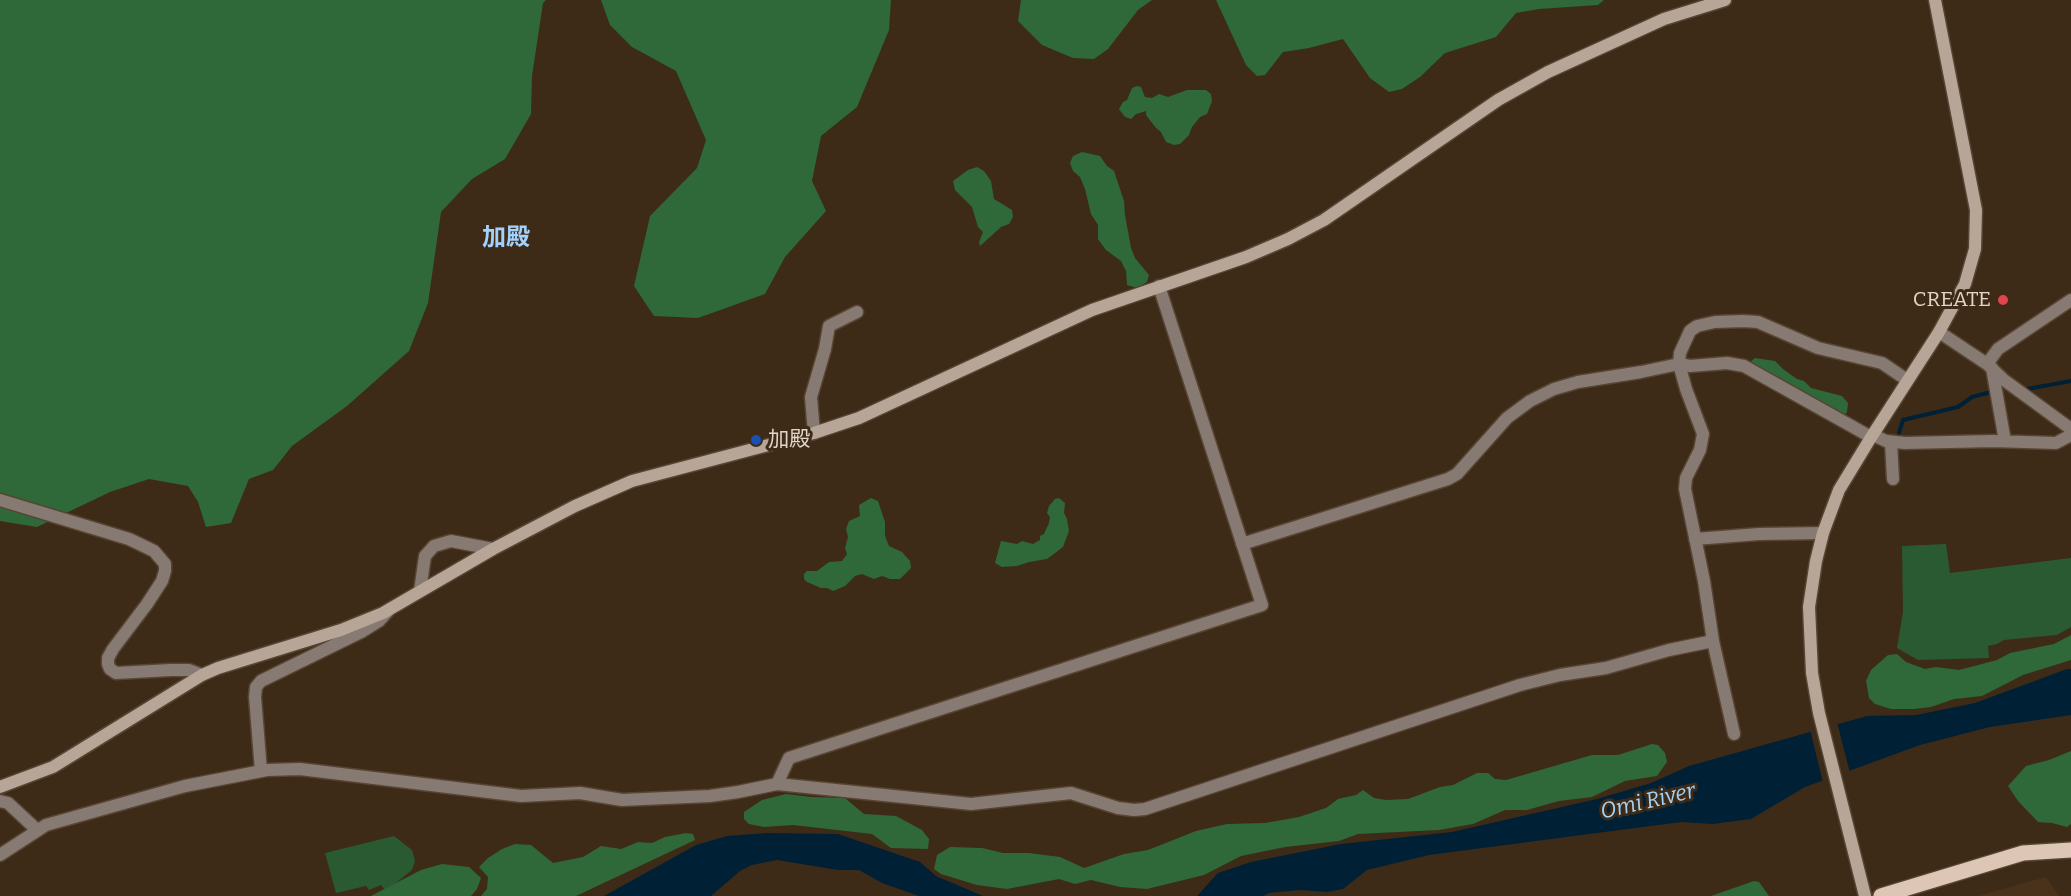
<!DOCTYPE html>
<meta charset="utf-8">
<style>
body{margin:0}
canvas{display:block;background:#3d2a17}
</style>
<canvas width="2071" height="896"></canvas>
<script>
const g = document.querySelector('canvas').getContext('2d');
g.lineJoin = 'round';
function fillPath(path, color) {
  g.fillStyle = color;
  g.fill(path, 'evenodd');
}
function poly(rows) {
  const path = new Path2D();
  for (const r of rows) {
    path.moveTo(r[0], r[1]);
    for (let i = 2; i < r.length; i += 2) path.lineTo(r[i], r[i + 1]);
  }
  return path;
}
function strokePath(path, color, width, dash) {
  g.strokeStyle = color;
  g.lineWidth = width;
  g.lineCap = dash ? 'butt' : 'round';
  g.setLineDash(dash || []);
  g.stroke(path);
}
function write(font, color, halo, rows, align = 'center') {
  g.font = font + ' Bitter,"Noto Sans JP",serif';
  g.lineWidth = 6;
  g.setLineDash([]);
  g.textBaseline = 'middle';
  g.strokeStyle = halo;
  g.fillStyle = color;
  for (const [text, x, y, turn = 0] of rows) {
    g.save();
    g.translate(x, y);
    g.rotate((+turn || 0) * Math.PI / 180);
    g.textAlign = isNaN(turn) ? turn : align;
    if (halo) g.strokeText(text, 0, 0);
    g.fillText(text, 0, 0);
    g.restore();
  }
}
const built = poly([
 [2046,877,2059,896,1978,896]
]);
const green = poly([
 [1946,544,1950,573,2071,558,2071,627,2057,635,2004,640,1997,644,1988,646,1989,658,1918,660,1897,648,1903,612,1902,546],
 [394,836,412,850,415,861,412,870,386,891,381,885,369,890,366,886,336,893,325,853]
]);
const forest = poly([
 [0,0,546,0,543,3,532,76,531,114,505,159,472,179,441,212,428,303,409,351,347,406,292,446,273,470,249,479,231,523,206,527,198,502,188,486,149,479,110,492,37,527,0,521],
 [601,0,891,0,889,30,857,107,821,136,812,181,826,211,785,257,765,294,698,318,654,316,634,286,650,216,697,168,706,140,676,71,632,47,610,25],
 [1021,0,1152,0,1138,10,1108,49,1094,59,1073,58,1042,45,1018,21],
 [1216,0,1604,0,1598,5,1539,9,1516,13,1496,37,1445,53,1420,77,1402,89,1389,92,1370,78,1343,39,1309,48,1283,52,1265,75,1257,76,1246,65],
 [1137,86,1141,87,1145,97,1152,98,1159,94,1168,97,1187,90,1206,90,1211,94,1212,101,1207,114,1200,117,1192,127,1189,135,1180,144,1174,145,1166,142,1161,132,1156,128,1146,115,1146,111,1136,114,1131,119,1125,117,1119,109,1123,102,1127,100,1132,88],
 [1082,152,1100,156,1107,166,1114,171,1124,201,1125,215,1131,248,1135,258,1149,275,1147,282,1137,288,1127,285,1126,271,1121,261,1106,250,1098,239,1098,225,1091,214,1085,189,1080,177,1073,171,1070,163,1073,156],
 [977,167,984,171,991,181,994,199,1012,210,1013,217,1009,224,1001,227,980,246,979,242,983,232,978,227,972,207,955,190,953,181,968,170],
 [1755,358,1775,361,1783,369,1797,379,1804,381,1811,388,1842,396,1848,403,1847,412,1843,417,1754,367,1751,361],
 [871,498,878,501,885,522,885,536,889,546,902,552,910,561,911,568,900,579,890,579,882,576,874,579,862,574,855,576,845,586,833,591,827,588,821,588,807,582,804,579,804,574,807,571,817,571,829,562,842,561,847,554,845,548,848,537,846,529,849,521,860,516,859,505],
 [1059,498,1065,503,1064,513,1067,519,1069,531,1063,547,1047,559,1029,562,1017,566,1002,567,995,563,1001,541,1017,544,1022,541,1033,544,1040,540,1040,536,1044,534,1049,523,1050,517,1047,513,1049,506,1055,499],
 [2071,635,2071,660,2023,675,1982,696,1954,699,1931,707,1914,709,1891,709,1875,704,1869,698,1866,681,1871,670,1888,655,1897,654,1906,662,1925,669,1936,667,1959,670,1997,660,2010,653,2054,644],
 [1652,744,1658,745,1665,753,1667,762,1657,776,1625,781,1592,797,1559,801,1527,810,1505,810,1473,824,1439,830,1358,834,1339,841,1285,847,1241,856,1204,875,1147,889,1120,887,1091,880,1075,884,1059,879,1007,889,977,885,941,874,934,869,937,855,950,847,982,848,1003,853,1029,853,1060,857,1084,868,1124,854,1148,850,1196,831,1227,824,1265,823,1299,817,1326,808,1338,799,1356,795,1363,790,1374,798,1386,800,1408,799,1440,787,1453,785,1477,773,1488,773,1495,779,1506,780,1592,755,1618,755],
 [2071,751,2071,824,2067,827,2052,823,2038,822,2018,801,2008,786,2026,766,2049,760],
 [786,794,811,797,845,798,864,814,896,816,922,830,929,839,928,849,891,848,872,834,793,825,764,827,749,824,744,819,744,812,762,800],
 [686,833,693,834,695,840,576,896,481,896,487,889,488,877,479,867,488,858,502,849,515,844,531,845,553,863,583,857,601,846,621,849,638,842,652,843,665,837],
 [442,864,469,867,481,878,477,889,471,896,371,896,421,870],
 [1754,881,1759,882,1769,896,1711,896]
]);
const water = poly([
 [2067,669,2071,669,2071,715,1990,727,1920,745,1805,787,1751,819,1713,824,1681,822,1429,855,1367,870,1343,889,1327,892,1300,890,1269,893,1263,896,1197,896,1218,873,1251,862,1341,844,1452,832,1597,799,1651,783,1689,766,1867,716,1916,715,1975,703],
 [767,833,838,834,920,862,936,876,983,896,919,896,882,883,859,870,838,870,777,860,752,865,740,871,711,896,604,896,696,845,727,836]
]);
const pier = poly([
 [1837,722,1850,773,1823,783,1810,729]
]);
const stream = poly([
 [2027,389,2071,381],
 [1899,433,1903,420,1958,407,1972,397,1991,392]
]);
const street = poly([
 [1939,332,1987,364,2004,380,2071,429],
 [1987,364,1998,349,2071,300],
 [1992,368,2005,441],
 [814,433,811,397,825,349,829,326,857,312],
 [1873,435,1886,441,1905,443,1993,441,2056,443,2071,435],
 [1891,442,1893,479],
 [0,500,129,539,154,551,165,564,165,571,162,581,147,604,113,649,108,658,108,664,110,669,116,673,171,670,189,670,202,675],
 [1695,539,1759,534,1823,533],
 [1242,544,1448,479,1457,474,1507,418,1530,401,1554,389,1578,382,1641,372,1679,364,1690,366,1727,363,1744,366,1871,437],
 [420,591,425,556,434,546,451,541,493,549],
 [1713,641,1734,734],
 [261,771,255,697,256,687,261,681,363,631,379,621,388,611],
 [777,784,971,804,1071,793,1118,808,1134,810,1145,809,1520,685,1560,675,1606,668,1669,650,1713,641,1704,581,1685,489,1686,478,1700,450,1703,434,1686,389,1679,364,1680,353,1690,331,1697,326,1715,322,1743,321,1758,322,1818,348,1882,363,1907,380],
 [0,801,8,803,37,830],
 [0,855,46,825,185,786,267,770,300,769,521,796,580,793,622,800,710,796,738,792,777,784,789,758,1262,605,1159,286]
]);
const secondary = poly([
 [0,787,53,767,202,675,218,668,341,630,383,613,493,549,575,506,632,481,814,433,859,418,1092,310,1246,257,1288,239,1324,220,1498,100,1548,72,1664,19,1725,0],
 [1865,896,1819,713,1812,673,1809,607,1816,561,1823,533,1839,490,1870,439,1939,332,1965,284,1975,249,1976,210,1935,0]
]);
const primary = poly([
 [1881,896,2023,853,2071,850]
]);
const markers = [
 [2003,300,6,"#e0444e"],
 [756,440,6,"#1a4fb4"]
];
const poiNames = [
 ["CREATE",1991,300],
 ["加殿",768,440,"left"]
];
const waterNames = [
 ["Omi River",1648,802,-13]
];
const quarterNames = [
 ["加殿",506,238]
];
fillPath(built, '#4a3119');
fillPath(green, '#295a32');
fillPath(forest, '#2f6839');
fillPath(water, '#002035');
fillPath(pier, '#3d2a17');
strokePath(stream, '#002035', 4);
strokePath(street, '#574533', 15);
strokePath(secondary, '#574533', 15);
strokePath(primary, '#574533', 18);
strokePath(street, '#867a72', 12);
strokePath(secondary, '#b7a598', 12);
strokePath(primary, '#ddc6b5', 15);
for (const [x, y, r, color] of markers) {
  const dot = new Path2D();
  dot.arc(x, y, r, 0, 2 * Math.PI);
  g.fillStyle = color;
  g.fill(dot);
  strokePath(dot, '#3d2a17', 2);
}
write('21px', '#e1d5c9', '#3d2a17', poiNames, 'right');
write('italic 22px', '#a0d4fa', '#3d2a17', waterNames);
write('bold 24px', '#a1d1fd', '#3d2a17', quarterNames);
</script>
